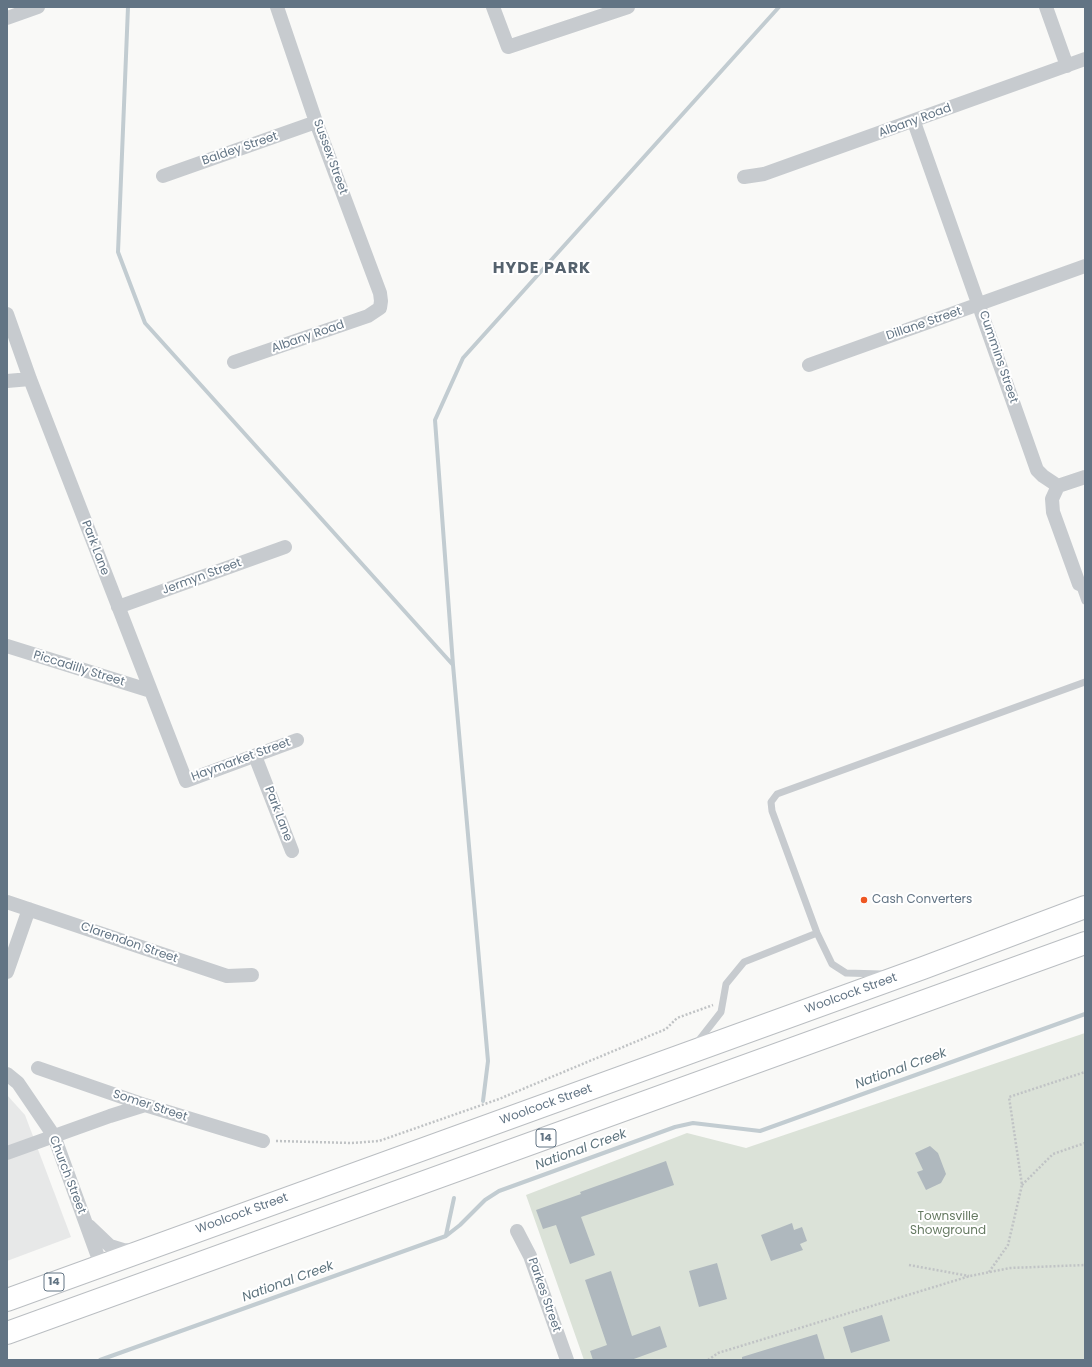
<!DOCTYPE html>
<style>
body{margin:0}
#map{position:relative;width:1092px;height:1367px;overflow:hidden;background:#f9f9f7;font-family:Poppins,sans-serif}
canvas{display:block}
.frame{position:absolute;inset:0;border:8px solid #627484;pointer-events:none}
</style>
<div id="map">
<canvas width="1092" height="1367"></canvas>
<div class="frame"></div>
</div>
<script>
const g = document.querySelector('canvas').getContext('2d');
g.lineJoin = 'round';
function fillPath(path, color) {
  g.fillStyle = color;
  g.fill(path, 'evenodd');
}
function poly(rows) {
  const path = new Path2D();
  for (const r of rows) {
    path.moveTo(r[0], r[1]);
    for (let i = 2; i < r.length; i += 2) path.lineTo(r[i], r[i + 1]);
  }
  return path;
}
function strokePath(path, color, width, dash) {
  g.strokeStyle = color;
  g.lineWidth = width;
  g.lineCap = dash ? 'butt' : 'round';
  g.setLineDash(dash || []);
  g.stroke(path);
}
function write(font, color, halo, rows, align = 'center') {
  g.font = font + ' Poppins,sans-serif';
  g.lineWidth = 4;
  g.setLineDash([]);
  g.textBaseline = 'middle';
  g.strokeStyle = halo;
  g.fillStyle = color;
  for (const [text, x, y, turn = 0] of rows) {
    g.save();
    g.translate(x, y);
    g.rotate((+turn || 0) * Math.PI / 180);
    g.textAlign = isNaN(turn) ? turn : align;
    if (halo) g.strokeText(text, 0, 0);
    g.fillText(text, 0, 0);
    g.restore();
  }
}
const built = poly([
 [7,1095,25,1115,71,1237,7,1261]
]);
const green = poly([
 [1085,1033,1085,1360,584,1360,526,1195,687,1133,746,1148]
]);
const stream = poly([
 [128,7,118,252,145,323,453,665],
 [483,1101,488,1061,453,665,435,420,463,358,779,7],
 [446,1235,454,1198],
 [100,1360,446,1236,460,1225,485,1200,499,1191,675,1127,693,1123,760,1131,1085,1014]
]);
const building = poly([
 [930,1146,938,1153,946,1174,941,1183,926,1190,917,1172,923,1170,915,1153],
 [666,1161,674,1185,581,1217,595,1255,570,1264,556,1225,543,1229,536,1210,581,1194,580,1192],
 [792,1223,794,1230,802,1227,807,1241,800,1244,803,1250,771,1261,761,1235],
 [717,1263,727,1299,699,1307,689,1271],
 [611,1271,632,1336,660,1326,667,1347,631,1360,593,1360,590,1351,607,1345,585,1280],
 [882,1315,890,1341,851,1353,843,1327],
 [817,1334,825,1360,742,1360,742,1357]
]);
const path = poly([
 [276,1141,352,1143,379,1141,499,1099,666,1029,677,1018,713,1005],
 [1022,1185,1053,1154,1085,1143],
 [909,1265,969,1276],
 [989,1272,1008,1245,1022,1185,1009,1097,1085,1072],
 [708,1360,718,1353,970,1276,1010,1268,1085,1265]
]);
const lane = poly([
 [1079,584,1085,601],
 [882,974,846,973,832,964,817,933,772,811,771,802,777,794,1085,682],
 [696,1044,721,1012,726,984,744,962,817,933]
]);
const street = poly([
 [493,7,508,47,628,7],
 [1046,7,1067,66],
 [7,18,38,7],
 [914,122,1037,470,1043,476,1058,486],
 [163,176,316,122],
 [744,177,764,174,1085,59],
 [7,314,30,379,186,781,297,740],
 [234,362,368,316,380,308,381,301,380,293,316,122,277,7],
 [809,365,1085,266],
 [7,381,30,379],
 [1058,486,1052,499,1053,512,1079,584],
 [1058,486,1085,477],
 [118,607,285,547],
 [7,646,151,691],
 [255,756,292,851],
 [7,902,227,976,252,975],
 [7,972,29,909],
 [38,1068,145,1105,263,1141],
 [7,1074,18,1083,54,1136,101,1265],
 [7,1153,110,1116,145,1105],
 [89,1226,110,1246,123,1250,136,1251],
 [517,1231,530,1256,567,1360]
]);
const primary = poly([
 [7,1300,923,968,1085,907],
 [7,1333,1085,943]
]);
const markers = [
 [864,900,4,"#ee5722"]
];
const shields = [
 [546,1138,20],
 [54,1282,20]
];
const shieldNames = [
 ["14",546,1138],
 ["14",54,1282]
];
const streetNames = [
 ["Albany Road",915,121,-20],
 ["Baldey Street",240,149,-19],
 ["Sussex Street",330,157,70],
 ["Dillane Street",924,324,-19],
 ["Albany Road",308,337,-19],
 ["Cummins Street",998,357,71],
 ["Park Lane",95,548,69],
 ["Jermyn Street",202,577,-20],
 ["Piccadilly Street",79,669,17],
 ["Haymarket Street",241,760,-20],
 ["Park Lane",278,814,69],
 ["Clarendon Street",129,943,19],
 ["Woolcock Street",851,994,-20],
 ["Woolcock Street",546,1105,-20],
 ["Somer Street",150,1106,18],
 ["Church Street",67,1175,69],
 ["Woolcock Street",242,1214,-20],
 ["Parkes Street",544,1295,71]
];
const poiNames = [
 ["Cash Converters",872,900]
];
const parkNames = [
 ["Townsville",948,1217],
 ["Showground",948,1231]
];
const waterNames = [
 ["National Creek",901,1069,-20],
 ["National Creek",581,1150,-20],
 ["National Creek",288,1282,-20]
];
const districtNames = [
 ["HYDE PARK",542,269]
];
fillPath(built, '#e7e8e8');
fillPath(green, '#dbe2d8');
strokePath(stream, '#c2ccd1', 4);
fillPath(building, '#afb8be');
strokePath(primary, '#babec2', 24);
strokePath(path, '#c0c3c5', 2.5, [2, 2]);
strokePath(lane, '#c7cbcf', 7);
strokePath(street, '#c7cbcf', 14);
strokePath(primary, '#fff', 22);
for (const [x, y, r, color] of markers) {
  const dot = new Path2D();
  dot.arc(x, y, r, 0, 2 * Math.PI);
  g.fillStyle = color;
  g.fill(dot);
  strokePath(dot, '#fff', 1.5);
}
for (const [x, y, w] of shields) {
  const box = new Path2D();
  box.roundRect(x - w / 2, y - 9, w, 18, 3);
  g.fillStyle = '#fff';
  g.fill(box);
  strokePath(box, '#627484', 1);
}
write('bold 11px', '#627484', null, shieldNames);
write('12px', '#627484', '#fff', streetNames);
write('12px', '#627484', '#fff', poiNames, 'left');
write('12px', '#667a62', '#fff', parkNames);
write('italic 13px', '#5e747e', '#fff', waterNames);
g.letterSpacing = '1px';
write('bold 16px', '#55626e', '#fff', districtNames);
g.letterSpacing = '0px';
</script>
